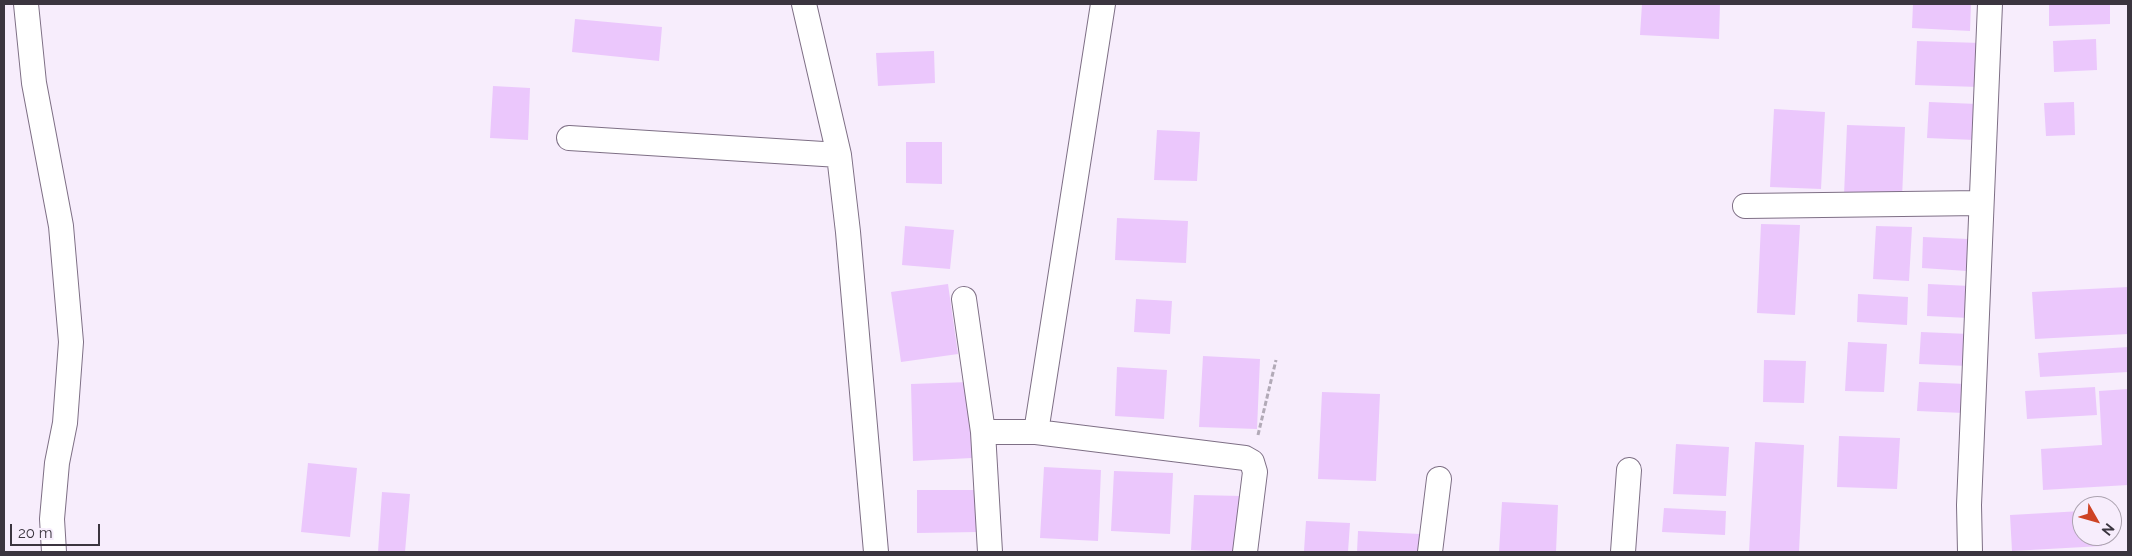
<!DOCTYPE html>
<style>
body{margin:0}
#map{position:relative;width:2132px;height:556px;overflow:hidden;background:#f7edfc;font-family:Raleway,sans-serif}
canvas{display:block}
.frame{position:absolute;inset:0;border:5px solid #3b353f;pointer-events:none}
.north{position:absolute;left:2072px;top:496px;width:50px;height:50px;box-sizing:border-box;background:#f7edfc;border:1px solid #aca3b0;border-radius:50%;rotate:128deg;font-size:14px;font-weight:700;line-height:20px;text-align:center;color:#3b353f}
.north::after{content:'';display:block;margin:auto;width:18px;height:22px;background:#ce4325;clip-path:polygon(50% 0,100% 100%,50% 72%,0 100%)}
.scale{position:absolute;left:10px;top:524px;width:90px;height:22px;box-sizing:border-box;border:2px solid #3b353f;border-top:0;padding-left:6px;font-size:15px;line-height:18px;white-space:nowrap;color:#3b353f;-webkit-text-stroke:4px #f7edfc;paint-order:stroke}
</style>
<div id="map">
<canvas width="2132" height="556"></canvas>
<div class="frame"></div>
<div class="north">N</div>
<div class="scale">20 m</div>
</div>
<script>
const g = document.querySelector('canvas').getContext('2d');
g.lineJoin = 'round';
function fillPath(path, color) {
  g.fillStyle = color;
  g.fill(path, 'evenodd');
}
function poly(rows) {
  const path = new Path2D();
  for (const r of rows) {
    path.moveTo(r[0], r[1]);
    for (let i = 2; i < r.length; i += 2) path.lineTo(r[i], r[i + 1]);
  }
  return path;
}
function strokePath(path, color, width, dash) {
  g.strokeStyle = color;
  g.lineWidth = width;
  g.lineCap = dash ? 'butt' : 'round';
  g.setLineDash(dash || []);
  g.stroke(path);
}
const building = poly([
 [1642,4,1720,4,1719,39,1640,35],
 [1913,4,1971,4,1970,31,1912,28],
 [2049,4,2110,4,2110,24,2049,26],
 [575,19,662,27,659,61,572,52],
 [2096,39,2097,70,2054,72,2053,41],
 [1917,41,1981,43,1979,87,1915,85],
 [934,51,935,83,878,86,876,53],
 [493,86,530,88,528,140,490,138],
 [1929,102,1977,104,1975,140,1927,138],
 [2074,102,2075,135,2046,136,2044,103],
 [1774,109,1825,112,1821,189,1770,187],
 [1847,125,1905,127,1902,198,1844,195],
 [1157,130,1200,132,1197,181,1154,180],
 [906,142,942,142,942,184,906,183],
 [1117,218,1188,221,1186,263,1115,260],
 [1761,224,1800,225,1795,315,1757,313],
 [905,226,954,230,950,269,902,265],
 [1876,226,1912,227,1909,281,1873,279],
 [1923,237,1968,239,1967,271,1922,268],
 [948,284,958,354,901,362,891,292],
 [1928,284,1970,286,1969,318,1927,316],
 [2128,287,2128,334,2035,339,2032,292],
 [1858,294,1908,297,1907,325,1857,322],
 [1136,299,1172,301,1170,334,1134,332],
 [1921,332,1969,334,1968,366,1919,364],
 [1848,342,1887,344,1884,392,1845,391],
 [2128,347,2128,372,2040,377,2038,353],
 [1203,356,1260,359,1257,429,1199,427],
 [1764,360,1806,361,1804,403,1763,402],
 [1117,367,1167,370,1164,419,1115,416],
 [970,382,972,458,913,461,911,384],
 [1919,382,1966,384,1964,413,1917,411],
 [2095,387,2097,415,2027,419,2025,391],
 [2128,389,2128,485,2043,490,2041,449,2102,445,2099,391],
 [1322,392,1380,394,1376,481,1318,479],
 [1839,436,1900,438,1897,489,1837,487],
 [1755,442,1804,445,1799,552,1749,552],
 [1676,444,1729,447,1726,496,1673,494],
 [308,463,357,468,350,537,301,532],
 [1044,467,1101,470,1098,541,1040,538],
 [1114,471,1173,473,1170,534,1111,531],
 [917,490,978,490,978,532,917,533],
 [382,492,410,494,405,552,378,552],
 [1194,495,1243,496,1234,552,1191,550],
 [1502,502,1558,505,1556,552,1499,552],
 [1664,508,1726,511,1725,535,1662,532],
 [2082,511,2082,536,2101,536,2102,546,2012,551,2010,515],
 [1306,521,1350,523,1348,552,1304,551],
 [1358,531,1420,534,1419,552,1357,552]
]);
const path = poly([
 [1258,435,1276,360]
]);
const minor = poly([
 [26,4,34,83,61,226,71,342,65,423,57,463,52,519,54,552],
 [804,4,839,155,848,232,876,552],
 [569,138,839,155],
 [1745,206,1980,203],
 [964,299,983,432,990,552],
 [983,432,1036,432,1245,458,1252,462,1255,472,1245,552],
 [1036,432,1103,4],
 [1430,552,1439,479],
 [1623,552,1629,470],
 [1970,552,1969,505,1990,4]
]);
fillPath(building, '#ebc7fc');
strokePath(minor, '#7e6f85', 26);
strokePath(path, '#b2aab7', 3, [5, 2.5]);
strokePath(minor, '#fff', 24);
</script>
